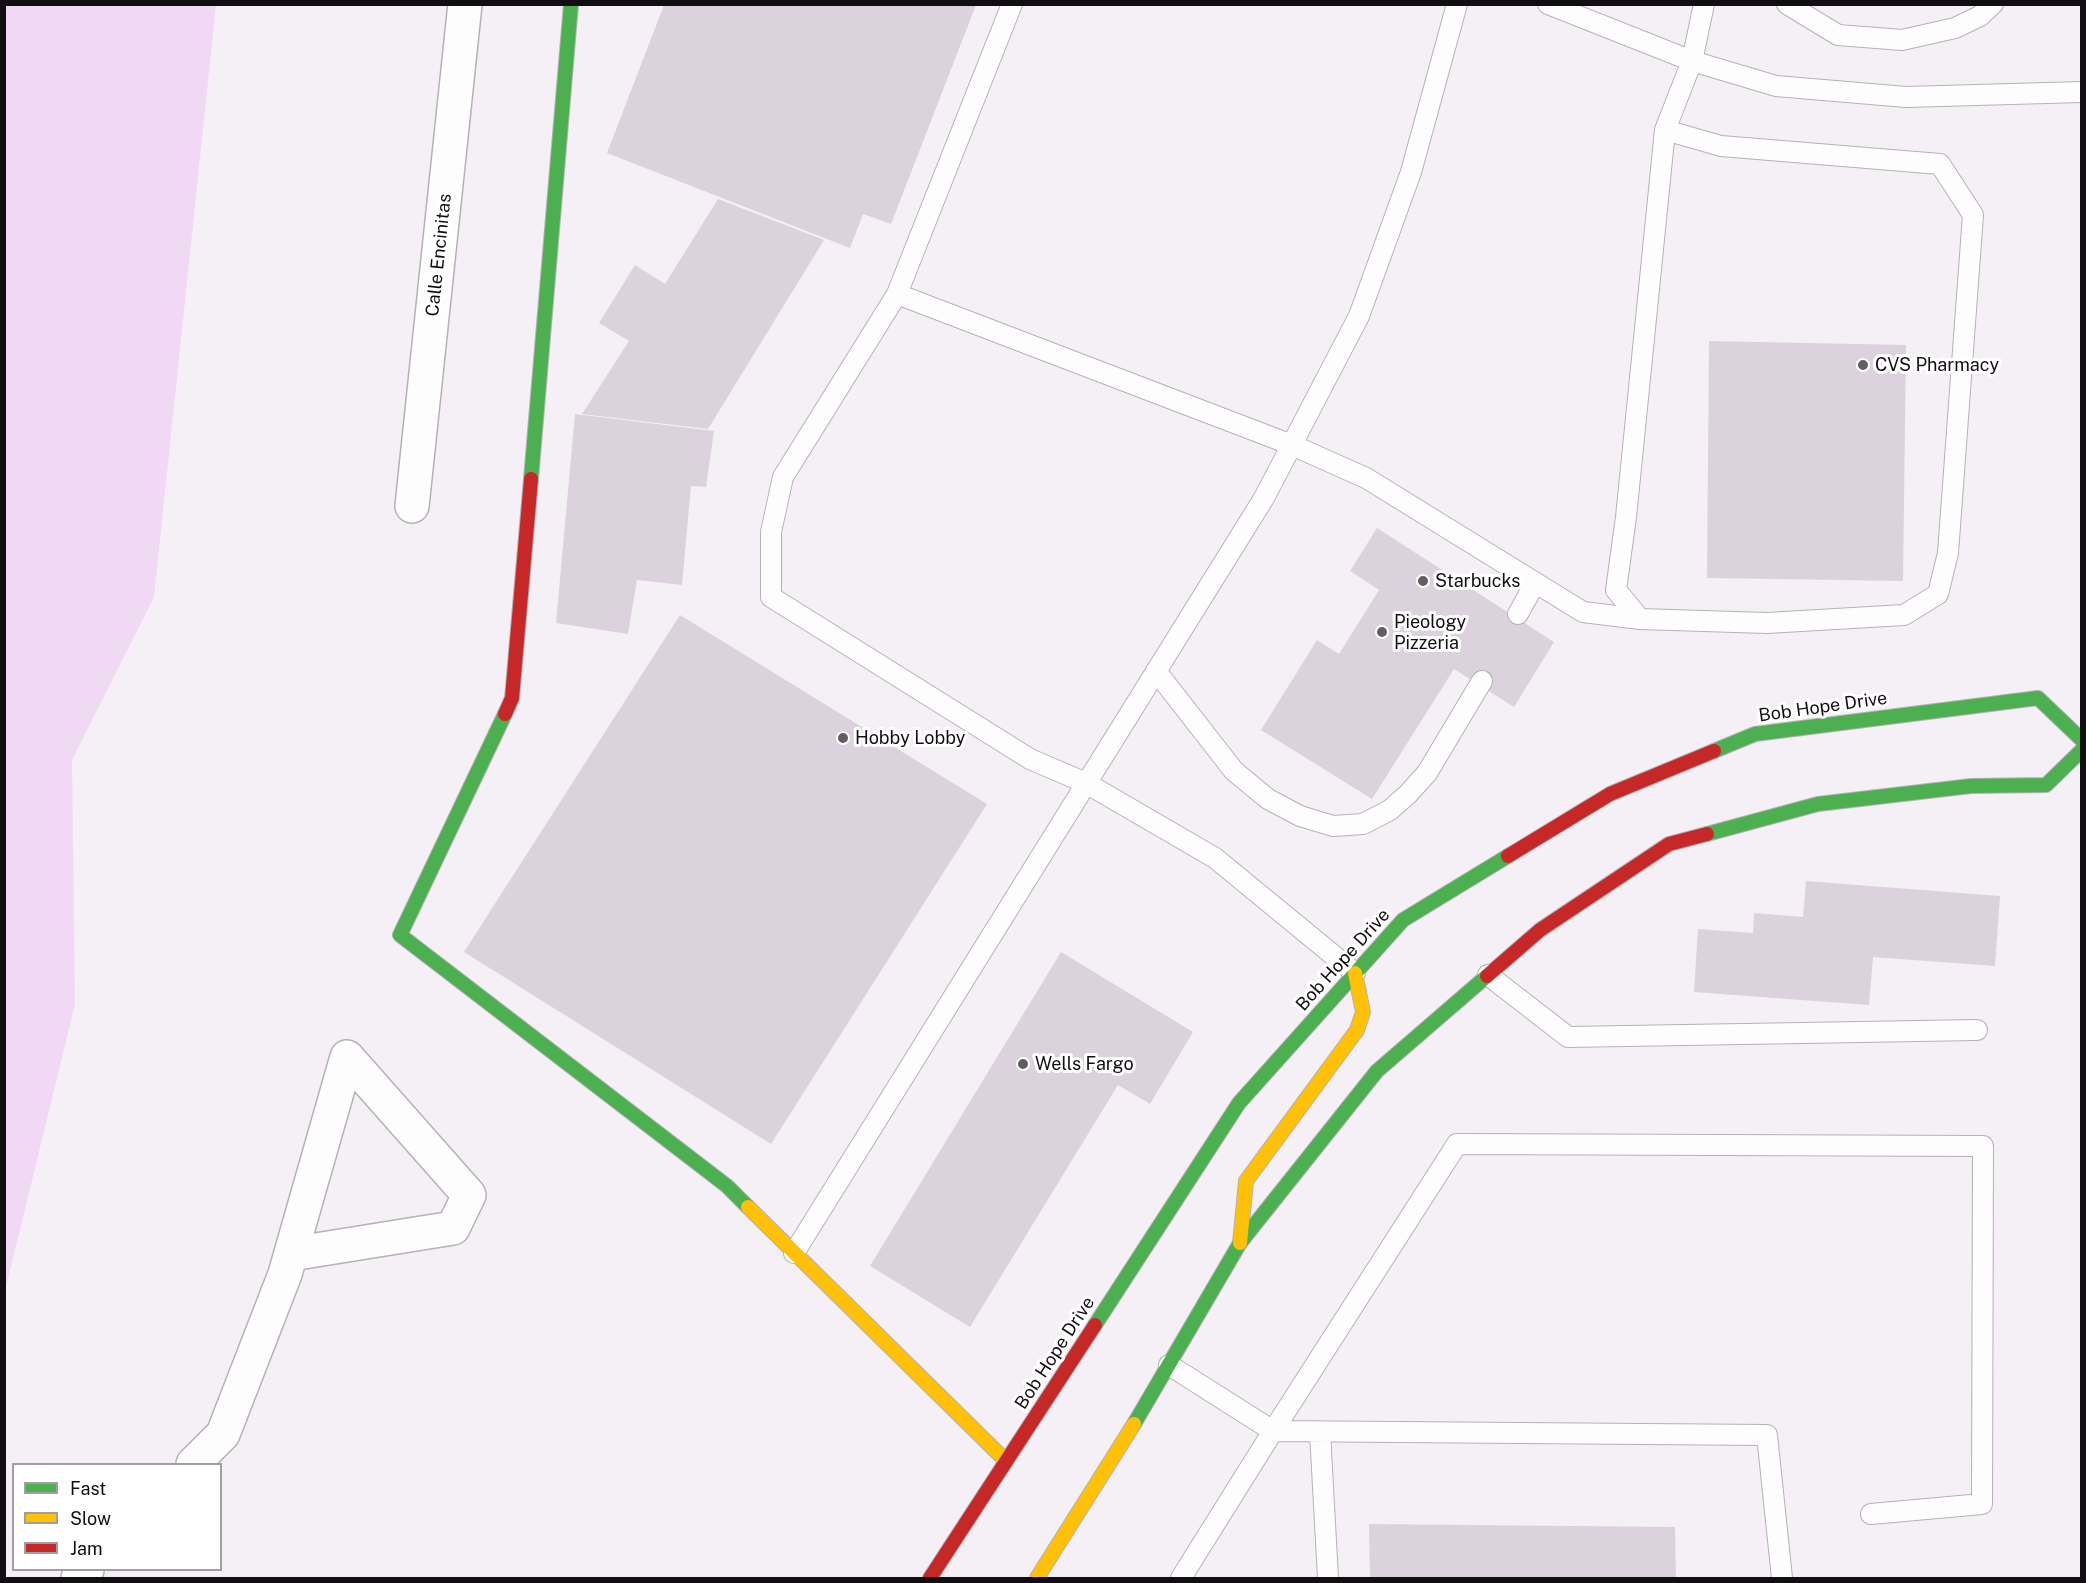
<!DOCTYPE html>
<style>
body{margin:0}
#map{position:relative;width:2086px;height:1583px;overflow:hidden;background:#f5f0f5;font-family:"Public Sans",sans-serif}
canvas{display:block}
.frame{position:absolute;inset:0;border:6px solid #110e11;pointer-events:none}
.legend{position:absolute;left:12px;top:1463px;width:210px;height:108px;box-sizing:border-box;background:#fff;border:2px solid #a09fa0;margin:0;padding:8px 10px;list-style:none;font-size:18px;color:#110e11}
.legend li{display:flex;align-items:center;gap:12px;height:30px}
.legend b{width:30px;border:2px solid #a09fa0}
</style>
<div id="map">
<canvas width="2086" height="1583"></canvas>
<div class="frame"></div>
<ul class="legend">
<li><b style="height:8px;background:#4caf50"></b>Fast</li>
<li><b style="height:8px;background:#ffc107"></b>Slow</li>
<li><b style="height:8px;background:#c62828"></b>Jam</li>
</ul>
</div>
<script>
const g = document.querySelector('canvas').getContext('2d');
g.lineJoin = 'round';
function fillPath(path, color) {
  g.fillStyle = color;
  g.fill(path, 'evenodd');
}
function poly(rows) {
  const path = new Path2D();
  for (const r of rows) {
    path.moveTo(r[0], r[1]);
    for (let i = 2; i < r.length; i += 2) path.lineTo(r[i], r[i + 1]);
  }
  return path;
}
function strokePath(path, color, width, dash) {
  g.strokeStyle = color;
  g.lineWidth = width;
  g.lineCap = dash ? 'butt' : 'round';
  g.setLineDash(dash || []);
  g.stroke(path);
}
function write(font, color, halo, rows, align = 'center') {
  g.font = font + ' "Public Sans",sans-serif';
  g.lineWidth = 6;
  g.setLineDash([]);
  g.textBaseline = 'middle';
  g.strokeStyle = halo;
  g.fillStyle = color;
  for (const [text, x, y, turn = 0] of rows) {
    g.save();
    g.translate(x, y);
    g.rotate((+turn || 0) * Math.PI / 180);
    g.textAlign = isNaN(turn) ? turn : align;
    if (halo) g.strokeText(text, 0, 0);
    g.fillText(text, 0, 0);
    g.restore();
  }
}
const green = poly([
 [5,4,216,5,154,597,72,760,75,1004,7,1283,5,1285]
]);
const building = poly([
 [664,5,976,5,891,224,863,214,850,248,607,153],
 [718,199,824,240,708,429,582,414,629,341,599,323,635,265,665,284],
 [1709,341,1906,345,1903,581,1707,578],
 [575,414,714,431,706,487,691,486,682,585,637,580,628,634,556,623],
 [1377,528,1554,642,1514,707,1454,669,1372,799,1261,730,1317,640,1339,654,1379,590,1350,571],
 [680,615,987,804,771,1144,464,952],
 [1806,881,2000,896,1995,966,1873,957,1869,1005,1694,992,1698,929,1753,933,1754,913,1803,917],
 [1061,952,1193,1032,1150,1104,1118,1085,970,1327,870,1266],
 [1369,1524,1675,1527,1676,1578,1370,1578]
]);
const lane = poly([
 [1012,4,897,294,783,477,771,532,771,597,1030,759,1086,783,1215,858,1355,973],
 [1548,4,1692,61,1776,86,1906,97,2082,92],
 [1787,4,1838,35,1902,40,1955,28,1980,16,1993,4],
 [1665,130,1721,146,1940,164,1973,215,1948,553,1938,594,1904,615,1767,623,1640,619,1616,590,1626,517,1665,130,1692,61,1704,4],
 [897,294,1292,445,1366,478,1583,612,1640,619],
 [1518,614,1535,583],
 [1156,671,1234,771,1268,799,1300,816,1333,826,1363,824,1390,810,1408,794,1427,773,1482,681],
 [1488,975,1568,1037,1977,1030],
 [794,1253,1264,498,1359,316,1411,172,1457,4],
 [1169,1365,1273,1431,1457,1144,1983,1146,1982,1504,1871,1514],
 [1320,1432,1328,1578],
 [1181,1578,1273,1431,1767,1435,1782,1578]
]);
const street = poly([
 [412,506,465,4],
 [193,1464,223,1434,285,1274,347,1057,469,1195,453,1228,291,1254],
 [78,1578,87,1570]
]);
const fast = poly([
 [531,479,571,4],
 [505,714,400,935,727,1186,748,1207],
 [1714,751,1755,734,2038,698,2082,740],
 [1707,834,1818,804,1971,786,2046,785,2082,750],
 [1095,1325,1239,1103,1403,920,1508,856],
 [1134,1424,1240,1243,1377,1071,1487,976]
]);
const slow = poly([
 [748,1207,1006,1461],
 [1240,1243,1246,1181,1357,1030,1363,1012,1355,973],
 [1037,1578,1134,1424]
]);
const jam = poly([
 [505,714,512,698,531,479],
 [1508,856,1610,794,1714,751],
 [1487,976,1540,930,1669,844,1707,834],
 [930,1578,1095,1325]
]);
const markers = [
 [1863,365,6,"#615d61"],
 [1423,581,6,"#615d61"],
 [1382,632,6,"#615d61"],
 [843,738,6,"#615d61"],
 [1023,1064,6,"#615d61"]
];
const streetNames = [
 ["Calle Encinitas",439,255,-84],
 ["Bob Hope Drive",1823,707,-8],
 ["Bob Hope Drive",1343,960,-48],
 ["Bob Hope Drive",1055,1353,-57]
];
const poiNames = [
 ["CVS Pharmacy",1875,365],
 ["Starbucks",1435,581],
 ["Pieology",1394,622],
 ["Pizzeria",1394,643],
 ["Hobby Lobby",855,738],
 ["Wells Fargo",1035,1064]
];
fillPath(green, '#f0d9f3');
fillPath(building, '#dcd2dd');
strokePath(lane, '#b5b1b5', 22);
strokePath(street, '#b5b1b5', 36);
strokePath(fast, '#b5b1b5', 16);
strokePath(slow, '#b5b1b5', 16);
strokePath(jam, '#b5b1b5', 16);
strokePath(lane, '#fefdfe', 20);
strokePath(street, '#fefdfe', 33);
strokePath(fast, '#4caf50', 14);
strokePath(slow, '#ffc107', 14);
strokePath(jam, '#c62828', 14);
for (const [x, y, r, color] of markers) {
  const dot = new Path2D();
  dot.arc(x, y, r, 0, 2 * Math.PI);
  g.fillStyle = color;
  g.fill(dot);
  strokePath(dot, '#fff', 2);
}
write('18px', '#110e11', '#fff', streetNames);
write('18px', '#110e11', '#fff', poiNames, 'left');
</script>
